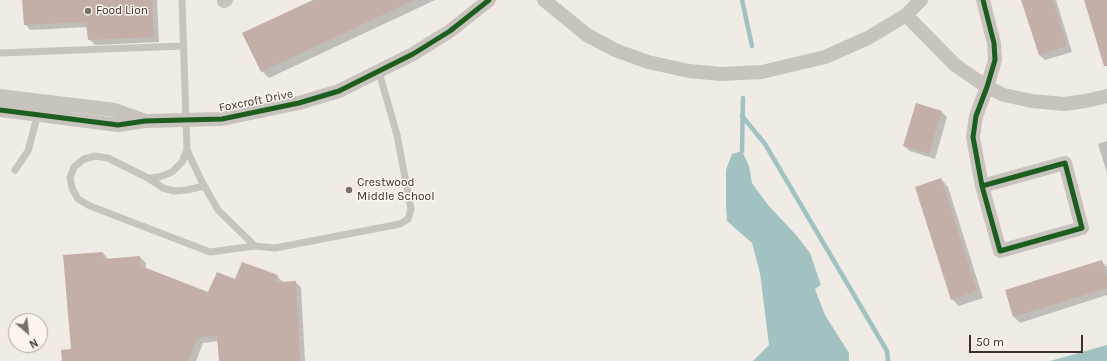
<!DOCTYPE html>
<style>
body{margin:0}
#map{position:relative;width:1107px;height:361px;overflow:hidden;background:#f0ebe5;font-family:Karla,sans-serif}
canvas{display:block}
.north{position:absolute;left:8px;top:313px;width:40px;height:40px;box-sizing:border-box;background:#fbf5ee;border:1px solid #aea6a0;border-radius:50%;rotate:152deg;font-size:11px;font-weight:700;line-height:16px;text-align:center;color:#3b302b}
.north::after{content:'';display:block;margin:auto;width:14px;height:18px;background:#7a716c;clip-path:polygon(50% 0,100% 100%,50% 72%,0 100%)}
.scale{position:absolute;left:969px;top:335px;width:114px;height:18px;box-sizing:border-box;border:2px solid #3b302b;border-top:0;padding-left:5px;font-size:12px;line-height:14px;white-space:nowrap;color:#3b302b;-webkit-text-stroke:3px #fbf5ee;paint-order:stroke}
</style>
<div id="map">
<canvas width="1107" height="361"></canvas>
<div class="north">N</div>
<div class="scale">50 m</div>
</div>
<script>
const g = document.querySelector('canvas').getContext('2d');
g.lineJoin = 'round';
function fillPath(path, color) {
  g.fillStyle = color;
  g.fill(path, 'evenodd');
}
function poly(rows) {
  const path = new Path2D();
  for (const r of rows) {
    path.moveTo(r[0], r[1]);
    for (let i = 2; i < r.length; i += 2) path.lineTo(r[i], r[i + 1]);
  }
  return path;
}
function strokePath(path, color, width, dash) {
  g.strokeStyle = color;
  g.lineWidth = width;
  g.lineCap = dash ? 'butt' : 'round';
  g.setLineDash(dash || []);
  g.stroke(path);
}
function write(font, color, halo, rows, align = 'center') {
  g.font = font + ' Karla,sans-serif';
  g.lineWidth = 3;
  g.setLineDash([]);
  g.textBaseline = 'middle';
  g.strokeStyle = halo;
  g.fillStyle = color;
  for (const [text, x, y, turn = 0] of rows) {
    g.save();
    g.translate(x, y);
    g.rotate((+turn || 0) * Math.PI / 180);
    g.textAlign = isNaN(turn) ? turn : align;
    if (halo) g.strokeText(text, 0, 0);
    g.fillText(text, 0, 0);
    g.restore();
  }
}
const water = poly([
 [742,151,749,166,752,183,768,205,797,236,810,253,821,285,815,289,825,315,849,353,849,361,753,361,769,345,760,273,752,243,727,221,726,206,726,170,732,154],
 [1107,345,1107,361,1050,361]
]);
const shadow = poly([
 [23,0,157,0,159,42,95,45,89,39,88,27,30,30,25,24],
 [315,0,435,0,269,78,262,71],
 [1022,0,1056,0,1072,52,1045,60,1039,55],
 [917,104,942,112,947,117,935,159,910,151,904,146],
 [1107,141,1107,173,1098,144],
 [941,179,948,187,983,298,959,306,952,299],
 [103,253,109,260,140,257,146,263,146,269,209,293,236,280,277,276,283,282,295,282,301,287,305,361,220,361,219,341,203,343,196,361,61,361,72,350],
 [1101,261,1107,267,1107,295,1020,323,1014,317,1006,291]
]);
const stream = poly([
 [742,0,752,46],
 [742,116,765,144,887,351,888,361],
 [742,151,743,98]
]);
const building = poly([
 [22,0,152,0,154,37,88,40,86,22,24,25],
 [313,0,414,0,261,72,242,33],
 [1021,0,1053,0,1067,46,1039,55],
 [1084,0,1107,0,1107,66,1104,66],
 [916,103,942,111,929,154,903,146],
 [941,178,977,291,951,300,915,187],
 [103,252,104,259,140,256,141,266,208,292,217,272,235,279,242,262,278,275,275,282,296,281,300,361,219,361,217,336,198,337,188,361,62,361,61,350,71,349,63,255],
 [1102,260,1107,277,1107,288,1013,317,1005,290]
]);
const lane = poly([
 [182,0,187,150,182,162,172,172,159,177,148,178,108,158,95,156,84,159,74,167,70,178,72,188,78,199,90,206,210,252,255,246,275,248,400,224,408,219,411,209,397,135,379,72],
 [0,53,183,46],
 [187,150,201,180,218,210,255,246],
 [15,170,28,151,36,121,45,110,66,110],
 [148,178,163,188,174,191,187,190,204,186]
]);
const street = poly([
 [544,0,587,35,615,50,648,62,689,71,721,74,762,72,825,57,868,38,906,15,921,0],
 [224,1,226,0],
 [906,15,955,65,987,87,1004,95,1032,101,1064,104,1086,101,1107,96],
 [0,96,115,110,143,120],
 [0,110,118,125,145,121,222,119,299,103,339,91,413,54,450,31,489,0],
 [982,186,1065,163,1082,228,1000,251,982,186,973,137,976,116,987,87,995,60,994,43,983,0]
]);
const cycleway = poly([
 [0,110,118,125,145,121,222,119,299,103,339,91,413,54,450,31,489,0],
 [982,186,1065,163,1082,228,1000,251,982,186,973,137,976,116,987,87,995,60,994,43,983,0]
]);
const markers = [
 [88,11,4,"#7a716c"],
 [349,190,4,"#7a716c"]
];
const poiNames = [
 ["Food Lion",96,11],
 ["Crestwood",357,183],
 ["Middle School",357,197]
];
const streetNames = [
 ["Foxcroft Drive",256,101,-11]
];
fillPath(water, '#a1c2c1');
fillPath(shadow, '#0003');
strokePath(stream, '#a1c2c1', 4.5);
fillPath(building, '#c3afa7');
strokePath(lane, '#c9c3be', 7);
strokePath(street, '#c9c3be', 14);
strokePath(cycleway, '#1b5e20', 5);
for (const [x, y, r, color] of markers) {
  const dot = new Path2D();
  dot.arc(x, y, r, 0, 2 * Math.PI);
  g.fillStyle = color;
  g.fill(dot);
  strokePath(dot, '#fbf5ee', 1.5);
}
write('12px', '#3b302b', '#fbf5ee', poiNames, 'left');
write('12px', '#3b302b', '#fbf5ee', streetNames);
</script>
